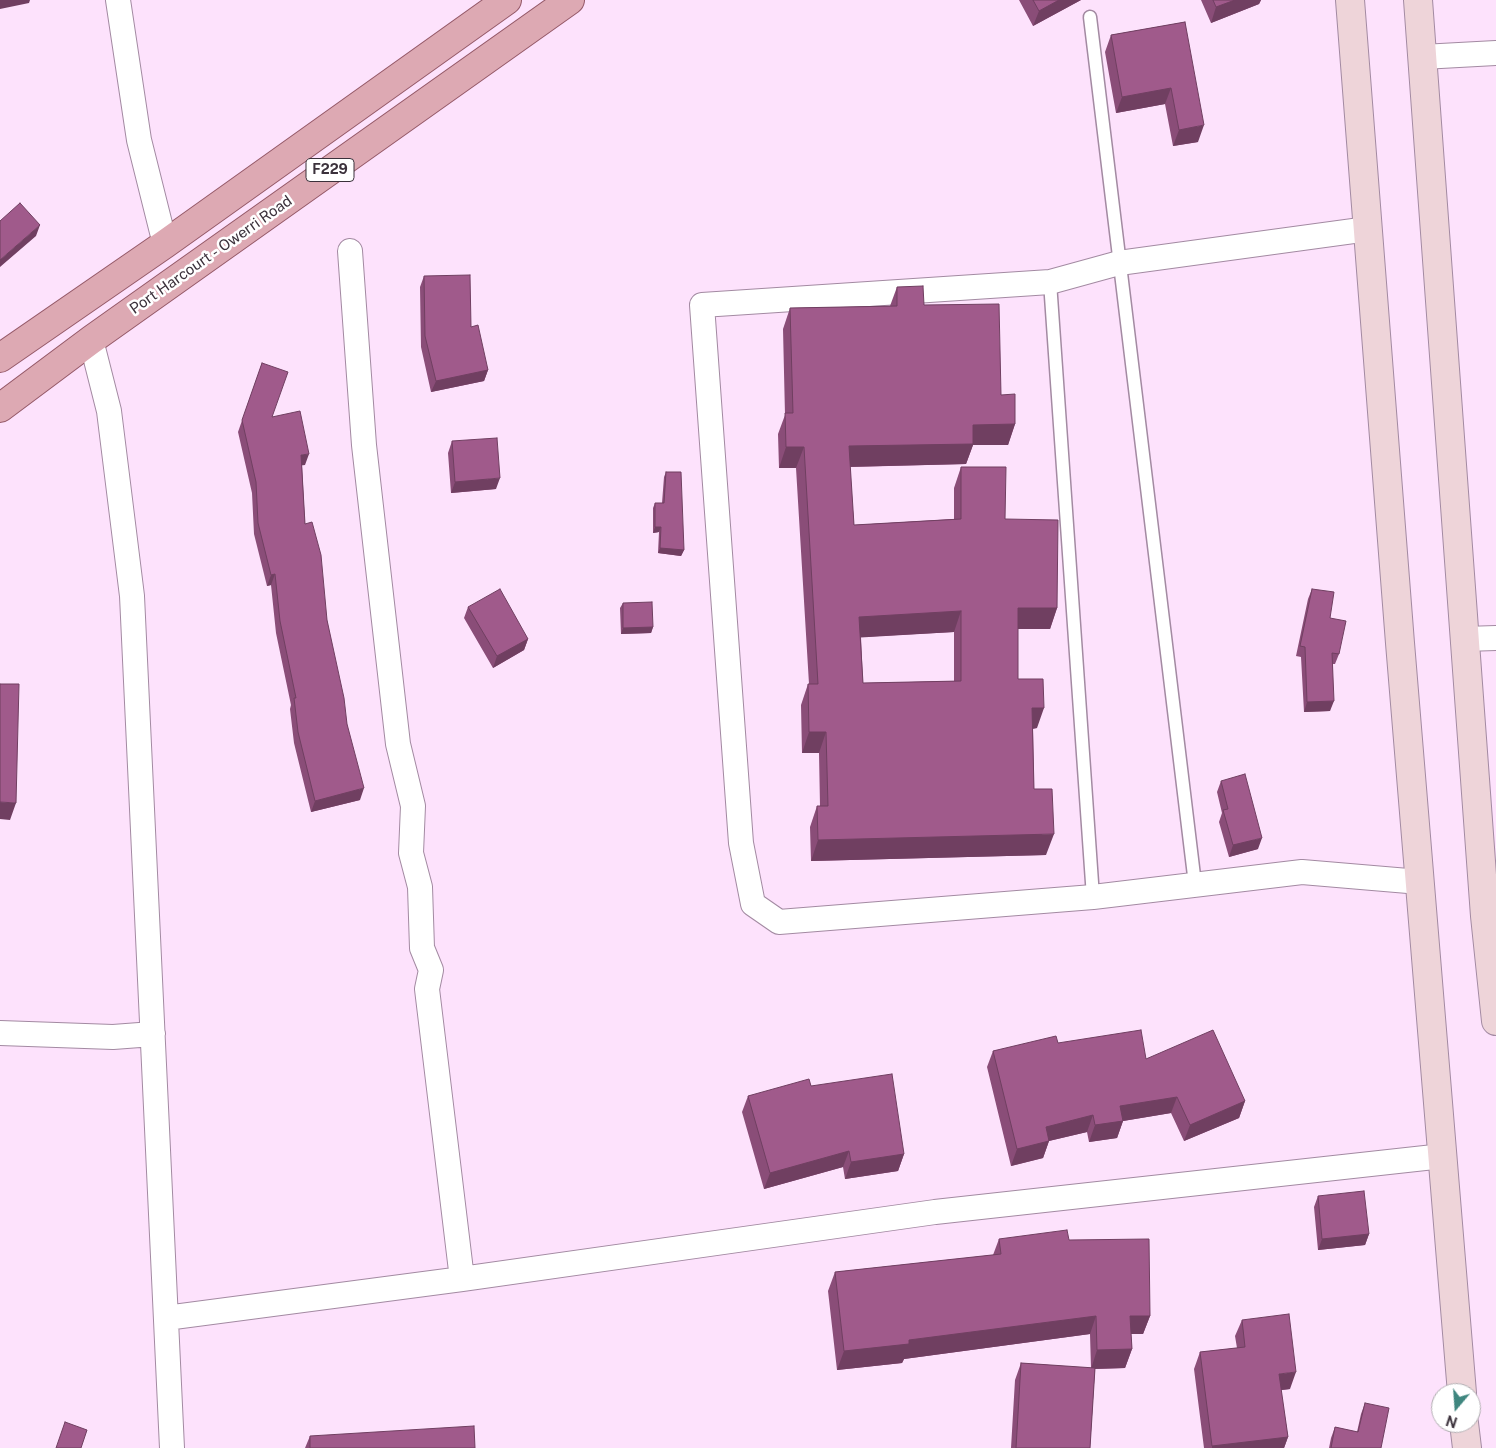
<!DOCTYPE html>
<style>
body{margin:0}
#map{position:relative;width:1496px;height:1448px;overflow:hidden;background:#fde2fc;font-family:"Public Sans",sans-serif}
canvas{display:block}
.north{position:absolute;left:1431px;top:1383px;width:50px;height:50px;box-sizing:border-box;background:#fff;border:1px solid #b1adb1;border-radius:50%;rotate:198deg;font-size:14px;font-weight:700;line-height:20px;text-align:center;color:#3b313b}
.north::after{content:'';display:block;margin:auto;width:18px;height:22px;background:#3f867f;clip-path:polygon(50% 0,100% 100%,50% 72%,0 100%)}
</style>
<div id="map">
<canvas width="1496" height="1448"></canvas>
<div class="north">N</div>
</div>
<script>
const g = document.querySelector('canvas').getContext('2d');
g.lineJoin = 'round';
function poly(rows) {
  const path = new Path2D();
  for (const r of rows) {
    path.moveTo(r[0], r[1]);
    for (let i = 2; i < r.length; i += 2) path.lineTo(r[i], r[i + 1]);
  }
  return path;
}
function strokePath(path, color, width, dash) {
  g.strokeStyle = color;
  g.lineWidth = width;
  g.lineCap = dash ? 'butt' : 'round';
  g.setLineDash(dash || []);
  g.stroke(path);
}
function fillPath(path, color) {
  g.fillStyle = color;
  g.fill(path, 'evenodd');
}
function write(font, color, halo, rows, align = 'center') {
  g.font = font + ' "Public Sans",sans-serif';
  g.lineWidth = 5;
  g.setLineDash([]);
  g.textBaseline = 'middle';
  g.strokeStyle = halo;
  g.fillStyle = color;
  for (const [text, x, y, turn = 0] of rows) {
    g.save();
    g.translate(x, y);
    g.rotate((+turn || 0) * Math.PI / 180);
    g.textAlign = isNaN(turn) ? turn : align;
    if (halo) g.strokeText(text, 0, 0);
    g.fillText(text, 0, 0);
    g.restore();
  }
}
const lane = poly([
 [1090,17,1195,884],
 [1050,282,1093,897]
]);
const street = poly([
 [118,0,139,140,165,244],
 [1422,57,1496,53],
 [1368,229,1119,263,1050,282,702,305,741,843,753,904,779,922,1093,897,1302,872,1420,882],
 [350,251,364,445,398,744,413,806,411,853,420,887,422,948,431,970,427,989,462,1279],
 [91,340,109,411,132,596,172,1448],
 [1465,639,1496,638],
 [0,1033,113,1037,153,1034],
 [166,1318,462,1279,935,1212,1443,1156]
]);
const secondary = poly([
 [1350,0,1400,643,1462,1393],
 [1418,0,1485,916,1496,1021],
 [1464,1423,1467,1448]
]);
const primary = poly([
 [0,358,165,244,507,0],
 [0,408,91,340,570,0]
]);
const wall = poly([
 [1019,0,1081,0,1033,26],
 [1201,0,1261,0,1259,4,1211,23],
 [1185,22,1198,142,1173,146,1165,104,1116,113,1105,52,1111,35],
 [424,276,471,327,488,370,484,381,431,392,421,347,420,287],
 [897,287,924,305,1001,395,1015,424,1008,445,973,445,966,464,850,467,854,525,954,519,954,488,961,467,1005,519,1057,608,1050,629,1018,629,1018,679,1037,728,1033,729,1034,789,1046,855,811,861,810,827,817,806,820,806,819,753,802,753,801,705,808,684,809,684,796,468,779,468,778,434,785,415,783,329,790,308,890,306],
 [954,632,954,681,863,683,861,637],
 [262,363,272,417,305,465,302,465,305,524,327,620,347,724,360,800,311,812,294,743,290,709,291,705,276,633,271,585,267,586,254,534,252,493,238,432],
 [452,441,496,489,451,493,448,453],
 [666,472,684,550,681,556,658,553,659,532,653,533,653,508,655,503,662,503,664,477],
 [1312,589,1330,618,1339,654,1335,664,1333,664,1330,711,1304,712,1301,657,1296,656,1308,599],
 [623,603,653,627,651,633,621,634,620,608],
 [468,607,528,639,524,650,493,668,464,618],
 [1221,781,1258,849,1229,857,1219,822,1222,813,1217,792],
 [1058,1043,1146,1059,1245,1101,1239,1118,1184,1141,1171,1113,1123,1121,1117,1138,1089,1142,1087,1132,1049,1141,1043,1158,1011,1166,987,1067,993,1051],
 [811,1086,904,1154,898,1171,845,1179,843,1167,764,1189,742,1112,748,1096],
 [1318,1196,1369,1234,1365,1245,1318,1250,1314,1207],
 [999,1239,1150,1316,1143,1334,1131,1334,1132,1349,1125,1368,1095,1369,1090,1448,1011,1448,1015,1380,1021,1363,1091,1368,1090,1334,904,1359,902,1363,837,1370,828,1291,835,1272,993,1255],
 [1242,1320,1290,1389,1281,1390,1288,1437,1284,1448,1204,1448,1194,1369,1200,1352,1237,1348,1235,1336],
 [1365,1403,1381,1448,1329,1448,1331,1438,1335,1427,1357,1432,1361,1414],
 [310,1436,475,1448,305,1448]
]);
const shadedWall = poly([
 [0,0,30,0,29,3,0,9],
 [1059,0,1081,0,1033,26,1039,11],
 [1235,0,1261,0,1259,4,1211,23,1216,7],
 [1171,88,1165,104,1116,113,1122,97],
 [1204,125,1198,142,1173,146,1179,130],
 [40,225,36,236,0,267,0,260],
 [488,370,484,381,431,392,436,381],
 [1015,424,1008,445,973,445,966,464,842,467,849,446,973,425],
 [786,447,804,447,796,468,779,468],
 [309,454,305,465,297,466,301,455],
 [500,478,496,489,451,493,455,482],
 [655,527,661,527,659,532,653,533],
 [660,548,684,550,681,556,658,553],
 [275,574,271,585,267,586,271,575],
 [1018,608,1057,608,1050,629,1011,629],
 [961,611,954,632,852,638,859,617],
 [653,627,651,633,621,634,623,628],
 [528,639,524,650,493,668,497,656],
 [1334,701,1330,711,1304,712,1307,702],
 [1032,708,1044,708,1037,728,1025,729],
 [809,732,826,732,819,753,802,753],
 [364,788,360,800,311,812,315,801],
 [0,802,16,803,10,820,0,819],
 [1054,834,1046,855,811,861,818,840],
 [1262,838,1258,849,1229,857,1233,845],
 [1177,1097,1171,1113,1123,1121,1117,1138,1089,1142,1095,1125,1120,1106],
 [1245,1101,1239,1118,1184,1141,1190,1125],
 [1093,1115,1087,1132,1040,1143,1046,1127],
 [1049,1141,1043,1158,1011,1166,1017,1149],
 [849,1151,843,1167,764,1189,770,1173],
 [904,1154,898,1171,845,1179,851,1162],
 [1369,1234,1365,1245,1318,1250,1322,1239],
 [1096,1316,1090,1334,904,1359,902,1363,837,1370,844,1351,909,1340],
 [1130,1316,1150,1316,1143,1334,1123,1334],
 [1132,1349,1125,1368,1091,1369,1097,1350],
 [1296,1372,1290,1389,1273,1391,1279,1374],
 [1288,1437,1284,1448,1212,1448,1212,1446]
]);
const building = poly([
 [1033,0,1059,0,1039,11,1033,0],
 [1213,0,1235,0,1216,7,1213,0],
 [1185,22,1204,125,1179,130,1171,88,1122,97,1111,35,1185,22],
 [20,203,40,225,0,260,0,221,20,203],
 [470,275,471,327,478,325,488,370,436,381,425,336,424,276,470,275],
 [923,286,924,305,999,304,1001,395,1015,394,1015,424,973,425,973,444,849,446,854,525,961,519,961,467,1006,467,1005,519,1058,520,1057,608,1018,608,1018,679,1043,679,1044,708,1032,708,1034,789,1052,789,1054,834,818,840,817,806,828,806,826,732,809,732,808,684,818,684,804,447,786,447,785,413,793,413,790,308,897,306,897,287,923,286],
 [961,611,961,681,863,683,859,617,961,611],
 [262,363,288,372,272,417,300,411,309,454,301,455,305,524,312,522,321,555,327,620,344,698,347,724,364,788,315,801,298,732,294,698,296,698,280,621,275,574,271,575,258,523,256,482,242,420,262,363],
 [497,438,500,478,455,482,452,441,497,438],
 [666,472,681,472,684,550,660,548,661,527,655,527,655,503,664,503,666,472],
 [500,589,528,639,497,656,468,607,500,589],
 [1312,589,1334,592,1330,618,1346,621,1339,654,1332,653,1334,701,1307,702,1305,647,1300,646,1312,589],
 [652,602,653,627,623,628,623,603,652,602],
 [0,684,19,684,16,803,0,802,0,684],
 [1245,774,1262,838,1233,845,1223,810,1228,809,1221,781,1245,774],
 [1141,1030,1146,1059,1213,1030,1245,1101,1190,1125,1177,1097,1120,1106,1123,1121,1095,1125,1093,1115,1046,1127,1049,1141,1017,1149,993,1051,1056,1036,1058,1043,1141,1030],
 [892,1074,904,1154,851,1162,849,1151,770,1173,748,1096,809,1079,811,1086,892,1074],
 [1364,1191,1369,1234,1322,1239,1318,1196,1364,1191],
 [1067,1230,1069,1240,1149,1239,1150,1316,1130,1316,1132,1349,1097,1350,1096,1316,909,1340,909,1344,844,1351,835,1272,1001,1254,999,1239,1067,1230],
 [1289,1314,1296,1372,1279,1374,1288,1437,1212,1446,1200,1352,1245,1347,1242,1320,1289,1314],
 [1021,1363,1095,1368,1090,1448,1016,1448,1021,1363],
 [1365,1403,1389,1408,1381,1448,1331,1448,1335,1427,1358,1432,1365,1403],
 [65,1422,87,1430,81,1448,56,1448,65,1422],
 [474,1426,475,1448,310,1448,310,1436,474,1426]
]);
const shields = [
 [330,170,48]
];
const shieldNames = [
 ["F229",330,170]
];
const streetNames = [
 ["Port Harcourt - Owerri Road",211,255,-35]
];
strokePath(lane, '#a38aa2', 15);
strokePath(street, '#a38aa2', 26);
strokePath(secondary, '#a38aa2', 30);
strokePath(primary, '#955968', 30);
strokePath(lane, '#fff', 12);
strokePath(street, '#fff', 24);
strokePath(secondary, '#eed4d9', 28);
strokePath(primary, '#dda9b3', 28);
fillPath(wall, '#8a4d78');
fillPath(shadedWall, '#703f61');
fillPath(building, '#a05a8b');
strokePath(building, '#703f61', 1);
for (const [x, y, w] of shields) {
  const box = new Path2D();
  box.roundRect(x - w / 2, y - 11.5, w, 23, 4);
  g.fillStyle = '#fff';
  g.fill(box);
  strokePath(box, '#3b313b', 1);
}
write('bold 14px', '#3b313b', null, shieldNames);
write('15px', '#3b313b', '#fff', streetNames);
</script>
